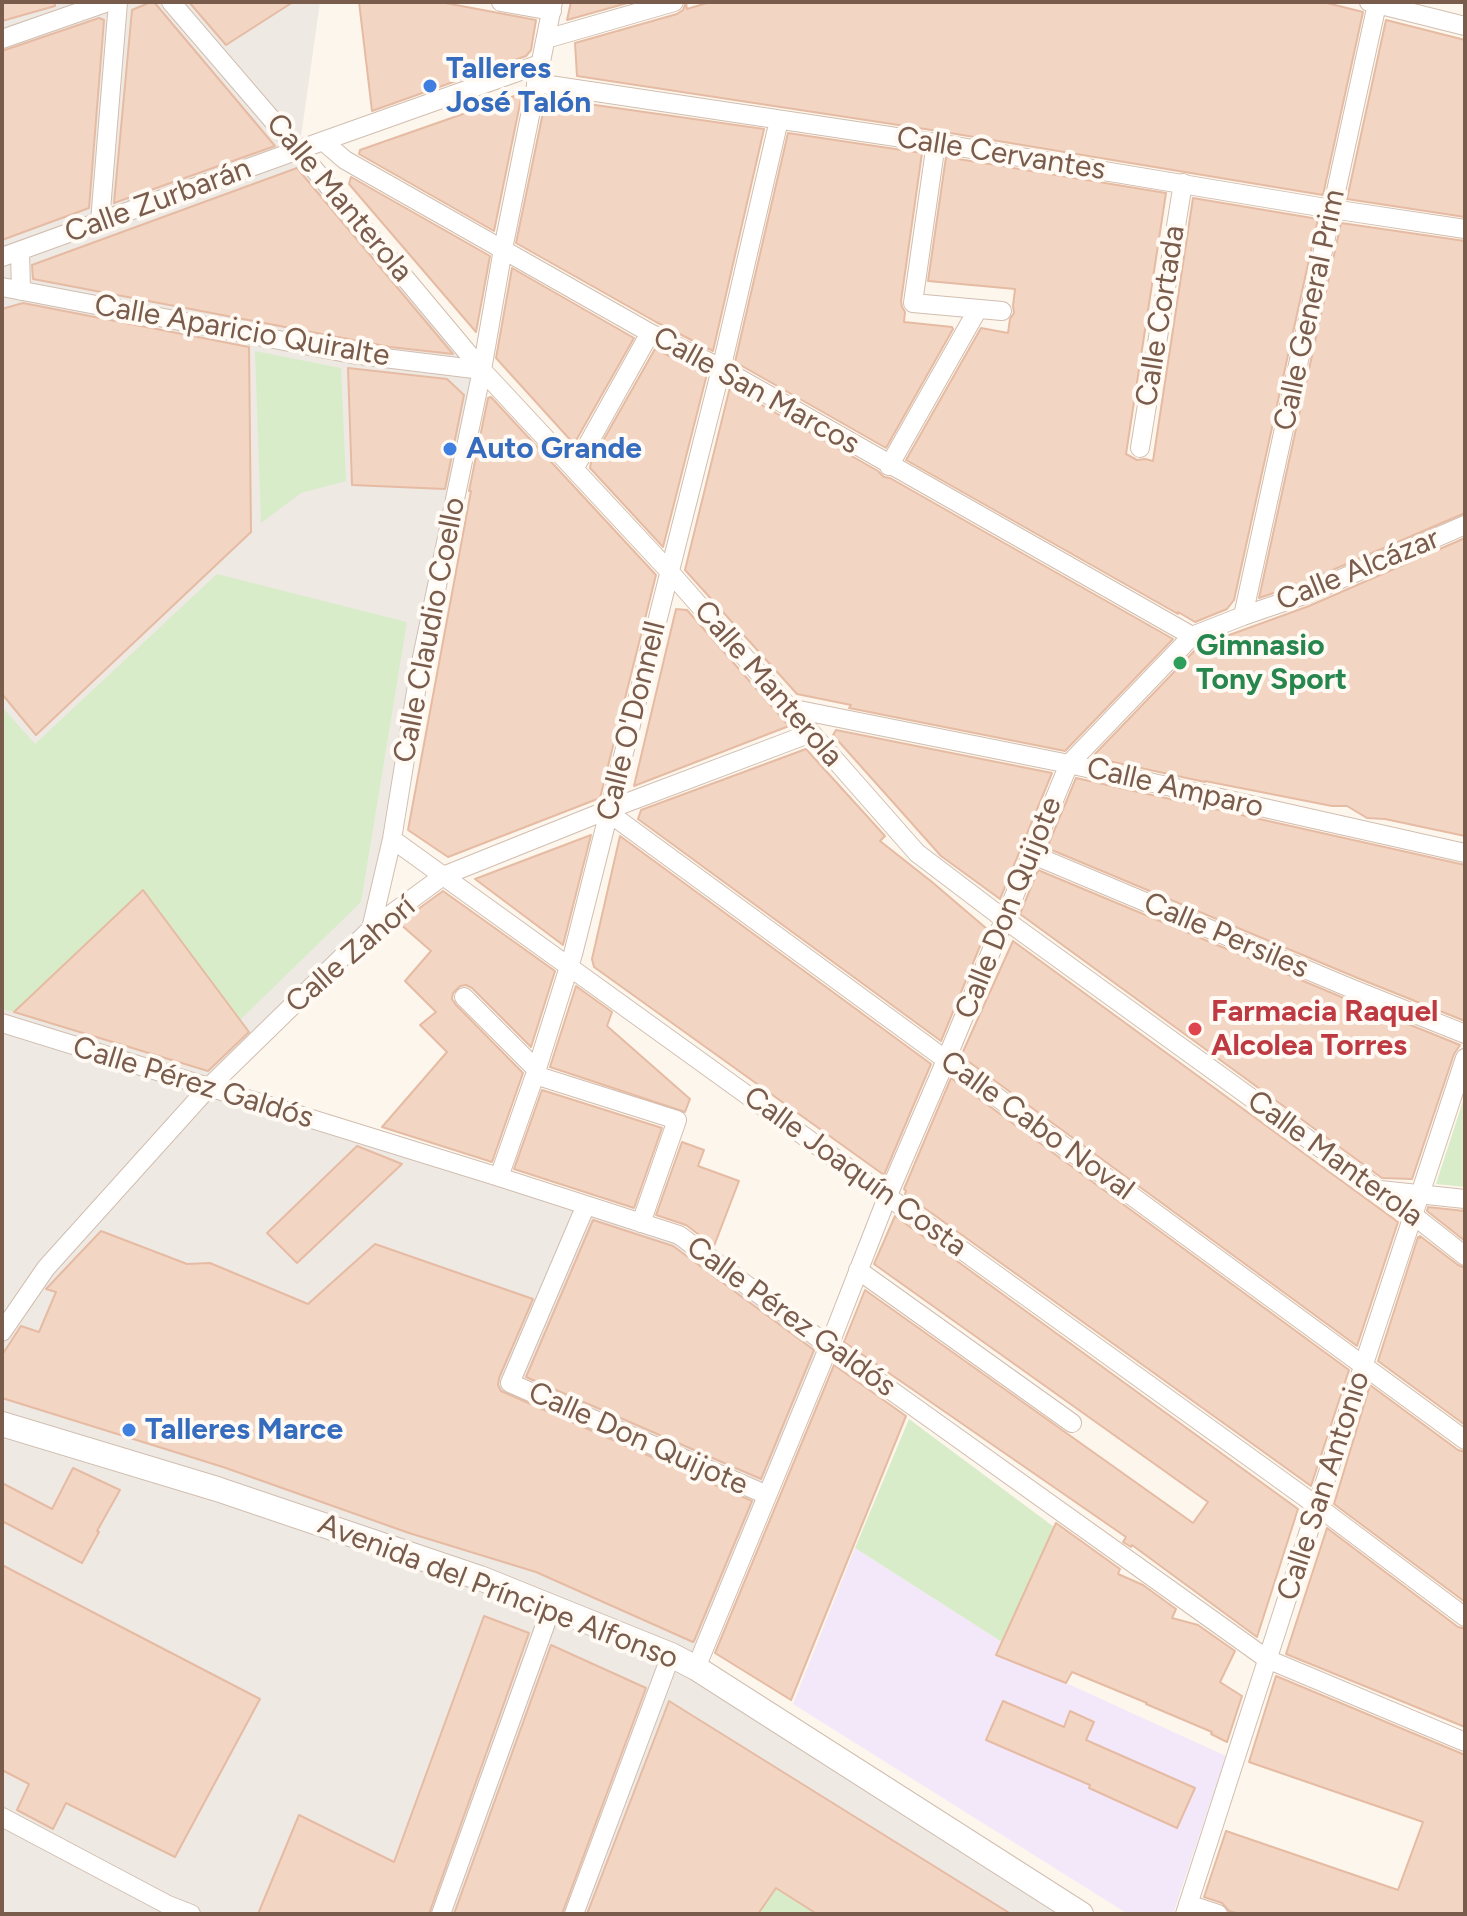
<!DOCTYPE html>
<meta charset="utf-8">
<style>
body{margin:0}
#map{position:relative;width:1467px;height:1916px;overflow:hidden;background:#fdf6ec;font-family:Figtree,sans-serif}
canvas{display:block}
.frame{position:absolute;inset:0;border:4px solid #7a5c4d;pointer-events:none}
</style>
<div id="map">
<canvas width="1467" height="1916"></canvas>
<div class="frame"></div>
</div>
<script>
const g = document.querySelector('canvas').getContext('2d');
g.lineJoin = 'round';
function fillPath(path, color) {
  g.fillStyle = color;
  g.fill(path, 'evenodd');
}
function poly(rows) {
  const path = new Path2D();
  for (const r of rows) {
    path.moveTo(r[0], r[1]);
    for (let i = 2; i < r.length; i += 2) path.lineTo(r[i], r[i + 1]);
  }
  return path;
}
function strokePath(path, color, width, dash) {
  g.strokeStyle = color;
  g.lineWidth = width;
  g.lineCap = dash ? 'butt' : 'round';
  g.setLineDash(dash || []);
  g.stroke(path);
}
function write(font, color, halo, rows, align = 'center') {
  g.font = font + ' Figtree,sans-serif';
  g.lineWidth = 8;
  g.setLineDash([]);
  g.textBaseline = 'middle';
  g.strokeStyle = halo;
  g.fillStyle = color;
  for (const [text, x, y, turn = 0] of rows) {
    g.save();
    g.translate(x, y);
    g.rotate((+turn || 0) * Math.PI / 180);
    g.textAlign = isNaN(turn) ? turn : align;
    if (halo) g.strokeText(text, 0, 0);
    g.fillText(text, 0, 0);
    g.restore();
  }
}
const industrial = poly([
 [2,2,320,2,299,151,482,370,371,929,209,1088,679,1235,829,1347,696,1668,1078,1914,2,1914]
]);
const education = poly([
 [855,1548,1002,1642,997,1656,1066,1683,1226,1756,1173,1914,1128,1914,793,1704]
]);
const green = poly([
 [255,351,341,368,346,481,301,493,261,523],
 [217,574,407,622,361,902,240,1020,143,890,14,1012,2,1009,2,707,35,744],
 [1465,1095,1465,1187,1436,1184],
 [909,1419,1054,1527,1002,1642,855,1548],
 [775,1888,817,1914,758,1914]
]);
const building = poly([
 [2,2,55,2,55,6,2,21,2,2],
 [151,2,154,2,275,146,114,203,132,10,151,2],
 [189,2,293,2,226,45,189,2],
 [359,2,440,2,536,20,531,50,526,56,372,111,359,2],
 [571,2,631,2,567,20,571,2],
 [710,2,1323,2,1363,12,1323,195,938,131,577,76,575,43,677,14,683,10,686,3,687,9,710,2],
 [99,18,104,20,89,208,2,240,2,51,99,18],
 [1386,20,1465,40,1465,217,1347,199,1386,20],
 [520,94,522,94,494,231,359,154,360,150,520,94],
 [546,98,764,129,713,351,656,322,516,243,546,98],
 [788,133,922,153,901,301,902,307,905,312,904,322,952,327,953,329,886,448,735,362,788,133],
 [946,157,1166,193,1126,454,1137,460,1145,459,1153,461,1193,198,1318,219,1234,600,1227,609,1195,622,1178,612,1178,614,906,460,981,328,1008,333,1010,319,1014,313,1013,306,1015,289,928,281,946,157],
 [297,168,453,354,390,347,33,279,32,265,297,168],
 [351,177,490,256,476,332,349,184,351,177],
 [1341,223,1465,241,1465,513,1300,584,1259,598,1341,223],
 [512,268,634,338,574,444,496,358,512,268],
 [23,303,249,347,251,532,36,735,2,694,2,309,23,303],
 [655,349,707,374,663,547,590,468,591,462,655,349],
 [348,368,447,379,464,395,445,489,352,485,348,368],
 [730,387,878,471,884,477,890,478,1173,639,1065,751,849,708,851,705,797,694,685,570,730,387],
 [491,397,656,575,600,798,448,857,408,830,471,491,469,491,488,398,491,397],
 [1465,538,1465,836,1385,819,1367,818,1347,806,1332,806,1205,781,1205,782,1095,758,1095,754,1199,646,1309,606,1465,538],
 [676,609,687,610,789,726,634,786,676,609],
 [836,730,1052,773,1000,899,941,856,833,735,836,730],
 [806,749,885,836,880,841,932,882,987,929,941,1041,638,819,641,810,806,749],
 [1076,778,1465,865,1465,1021,1360,979,1047,848,1076,778],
 [591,835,563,945,475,879,591,835],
 [620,836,931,1064,884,1175,594,967,592,959,620,836],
 [1038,870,1351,1001,1460,1045,1454,1054,1412,1179,1382,1178,1020,914,1038,870],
 [143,890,249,1032,208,1071,14,1012,143,890],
 [443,891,555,971,531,1047,472,988,466,985,460,986,453,993,452,999,456,1005,523,1073,492,1162,382,1127,447,1052,420,1025,436,1012,405,981,431,951,399,923,443,891],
 [1013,941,1398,1222,1357,1346,961,1056,1013,941],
 [576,986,612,1012,607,1026,690,1099,685,1112,550,1067,576,986],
 [951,1078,1349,1370,1311,1486,905,1194,906,1191,904,1189,951,1078],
 [542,1090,662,1128,634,1208,514,1169,542,1090],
 [682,1142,704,1150,698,1166,739,1181,714,1246,686,1225,656,1215,682,1142],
 [357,1146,402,1164,297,1263,267,1233,357,1146],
 [1428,1207,1465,1211,1465,1241,1427,1211,1428,1207],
 [895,1216,1298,1509,1257,1637,1132,1545,1131,1547,1123,1542,1126,1537,844,1342,865,1290,1193,1523,1208,1502,874,1264,895,1216],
 [593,1220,673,1246,814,1350,761,1479,526,1377,593,1220],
 [101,1231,187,1264,210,1263,308,1304,375,1244,533,1299,499,1378,498,1385,501,1391,752,1501,694,1641,693,1642,536,1572,409,1533,223,1467,2,1398,2,1355,21,1326,39,1332,56,1292,46,1289,101,1231],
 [1420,1236,1458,1265,1465,1268,1465,1425,1378,1361,1418,1237,1420,1238,1420,1236],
 [834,1365,906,1416,791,1700,715,1653,834,1365],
 [1370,1385,1458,1450,1465,1452,1465,1602,1334,1504,1370,1385],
 [73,1468,120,1490,97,1531,99,1532,82,1563,2,1521,2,1483,52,1509,73,1468],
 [1056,1523,1120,1569,1118,1574,1143,1585,1176,1609,1172,1618,1198,1625,1235,1651,1220,1682,1242,1696,1227,1742,1211,1734,1212,1732,1146,1704,1147,1703,1072,1672,1066,1683,996,1655,1056,1523],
 [1327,1528,1458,1627,1465,1629,1465,1727,1286,1654,1327,1528],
 [2,1565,260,1699,175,1857,66,1803,53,1829,17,1810,29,1784,2,1770,2,1565],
 [484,1616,529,1633,429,1914,258,1914,299,1815,394,1862,484,1616],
 [551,1645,646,1688,562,1914,454,1914,551,1645],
 [1276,1676,1465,1755,1465,1914,1240,1914,1229,1911,1222,1903,1204,1897,1226,1831,1398,1890,1423,1822,1249,1762,1276,1676],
 [669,1701,1011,1914,817,1914,776,1888,758,1914,587,1914,669,1701],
 [1003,1701,1064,1727,1070,1711,1094,1722,1086,1740,1195,1788,1177,1828,1089,1788,1090,1785,986,1740,1003,1701]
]);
const minor = poly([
 [171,2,299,151,482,370,669,571,917,853,1004,919,1413,1215,1465,1256],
 [501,2,552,11],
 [1369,2,1465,26],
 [2,39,108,2],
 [546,39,674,2],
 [536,83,936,143,1332,209,1465,229],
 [323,141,345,160,650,333,721,368,1192,636],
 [936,143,913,303,1002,311],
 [100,222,118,2],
 [20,251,21,291],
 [2,257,323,141,540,64],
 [2,287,352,354,482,370],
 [1140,448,1183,183],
 [889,466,978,309],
 [574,469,650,333],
 [1243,616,1377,4],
 [789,708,1069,764,1465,853],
 [609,813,1465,1440],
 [392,839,1317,1506,1465,1617],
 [1031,854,1355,990,1465,1034],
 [371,929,392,839,420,667,482,370,503,249,553,2],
 [464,997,536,1069],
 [2,1023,499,1177,679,1235,829,1346,1267,1659,1465,1742],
 [535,1075,677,1120,641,1223],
 [499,1177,535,1075,573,954,724,357,779,120],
 [1380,1190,1465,1199],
 [586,1205,510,1383,767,1495],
 [858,1270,1072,1423],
 [2,1332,46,1268,208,1088,371,929,443,876,610,809,811,733],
 [696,1668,829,1346,888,1195,946,1060,1069,764,1192,636,1243,616,1304,595,1465,525],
 [2,1817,168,1905,191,1914],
 [1188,1904,1218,1914],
 [441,1914,552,1606],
 [574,1914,671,1655],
 [1185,1914,1317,1506,1465,1058]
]);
const tertiary = poly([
 [2,1424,217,1489,480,1578,671,1655,696,1668,1081,1914]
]);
const markers = [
 [430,86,8,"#3f7fe0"],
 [450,449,8,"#3f7fe0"],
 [1180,663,8,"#2e9e5b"],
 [1195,1029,8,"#e0444e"],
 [129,1430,8,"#3f7fe0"]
];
const shopNames = [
 ["Talleres",446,69],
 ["José Talón",446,103],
 ["Auto Grande",466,449],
 ["Talleres Marce",145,1430]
];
const streetNames = [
 ["Calle Cervantes",1001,154,9],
 ["Calle Manterola",339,198,50],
 ["Calle Zurbarán",158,201,-20],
 ["Calle General Prim",1310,310,-78],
 ["Calle Cortada",1161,316,-81],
 ["Calle Aparicio Quiralte",242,331,10],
 ["Calle San Marcos",756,391,29],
 ["Calle Alcázar",1358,570,-22],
 ["Calle Claudio Coello",430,630,-79],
 ["Calle Manterola",768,684,49],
 ["Calle O'Donnell",632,721,-76],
 ["Calle Amparo",1175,788,13],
 ["Calle Don Quijote",1009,908,-68],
 ["Calle Persiles",1226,936,23],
 ["Calle Zahorí",351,955,-41],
 ["Calle Pérez Galdós",193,1083,17],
 ["Calle Cabo Noval",1037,1126,36],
 ["Calle Manterola",1335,1159,36],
 ["Calle Joaquín Costa",855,1172,36],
 ["Calle Pérez Galdós",791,1317,36],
 ["Calle Don Quijote",638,1439,24],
 ["Calle San Antonio",1324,1486,-72],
 ["Avenida del Príncipe Alfonso",498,1592,21]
];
const leisureNames = [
 ["Gimnasio",1196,646],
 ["Tony Sport",1196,680]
];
const healthNames = [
 ["Farmacia Raquel",1211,1012],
 ["Alcolea Torres",1211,1046]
];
fillPath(industrial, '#efe9e4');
fillPath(education, '#f3e8fa');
fillPath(green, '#d8ecc9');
fillPath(building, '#f3d5c3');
strokePath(building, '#e6bba3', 2);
strokePath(minor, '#d1beb0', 20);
strokePath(tertiary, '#d1beb0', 26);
strokePath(minor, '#fff', 18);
strokePath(tertiary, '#fff', 24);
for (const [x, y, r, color] of markers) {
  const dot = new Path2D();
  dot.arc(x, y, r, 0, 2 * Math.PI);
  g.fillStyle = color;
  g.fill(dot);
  strokePath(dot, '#fffaf3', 3);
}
write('bold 30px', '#366cbe', '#fffaf3', shopNames, 'left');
write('30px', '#7a5c4d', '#fffaf3', streetNames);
write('bold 30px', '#27864d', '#fffaf3', leisureNames, 'left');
write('bold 30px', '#be3a42', '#fffaf3', healthNames, 'left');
</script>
